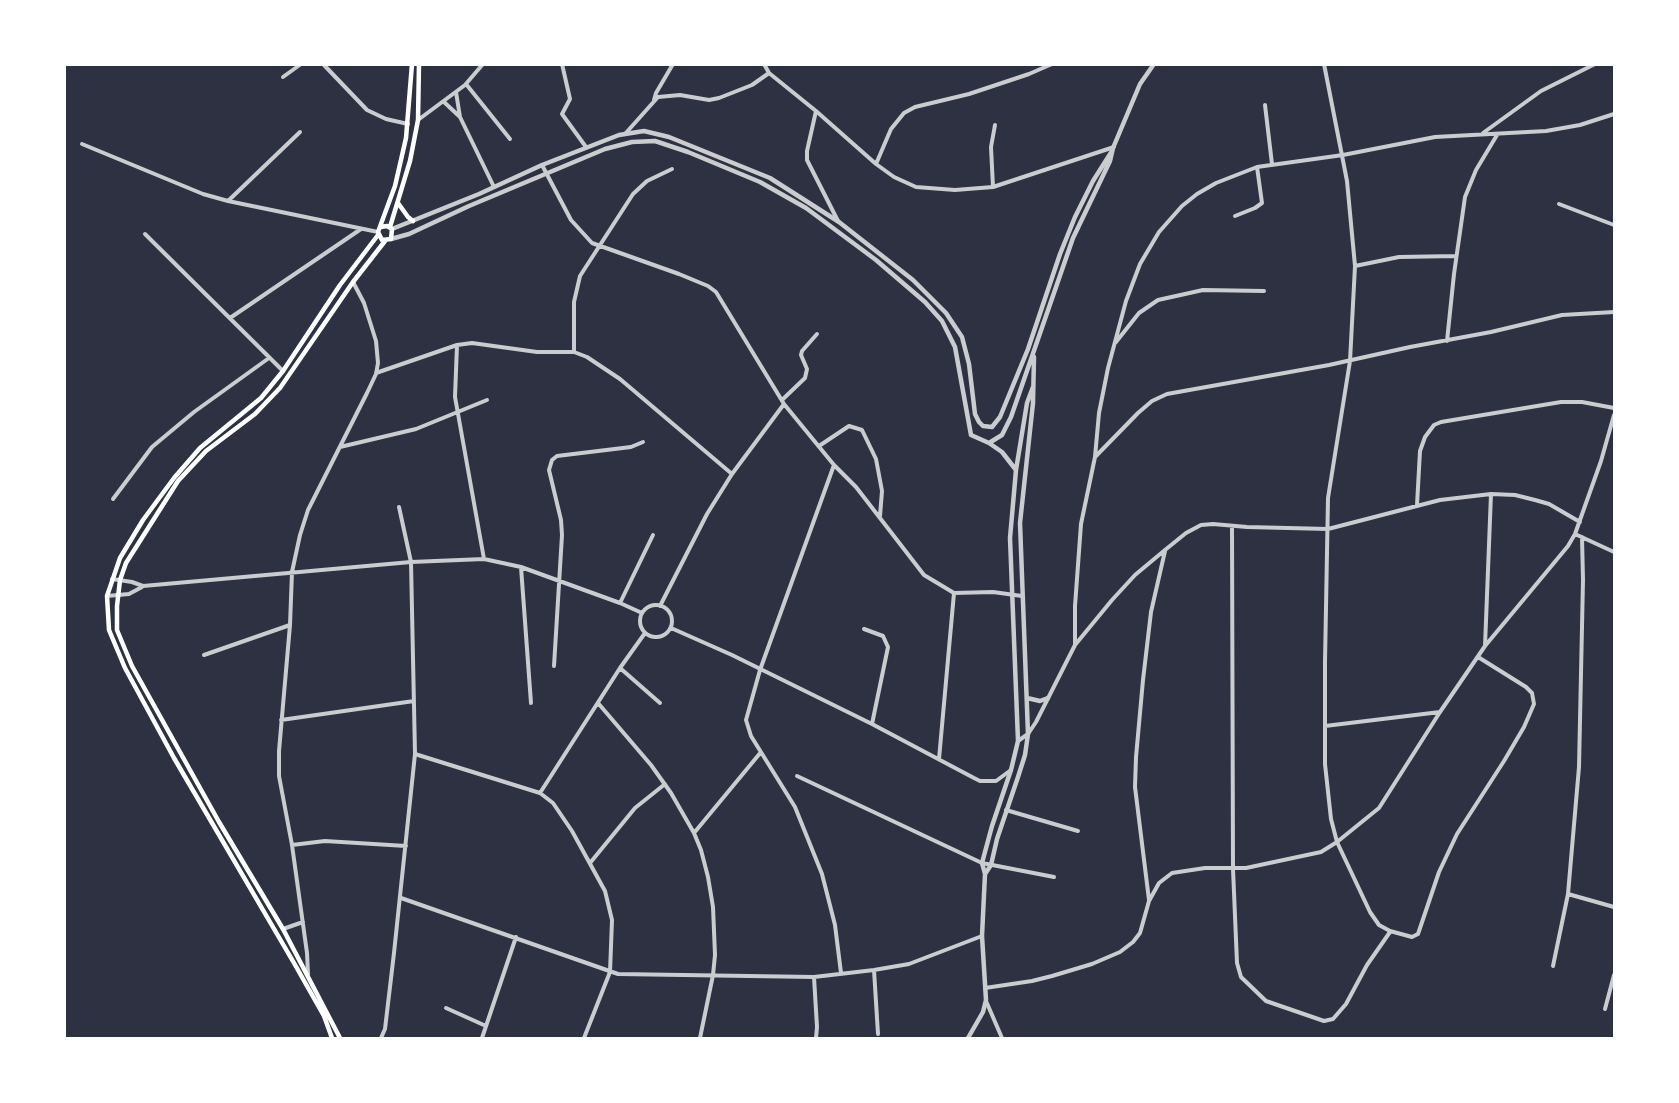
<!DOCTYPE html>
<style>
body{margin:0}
#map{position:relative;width:1679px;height:1103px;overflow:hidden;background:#2d3142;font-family:Quicksand,sans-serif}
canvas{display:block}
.frame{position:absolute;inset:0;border:66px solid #fff;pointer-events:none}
</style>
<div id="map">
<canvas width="1679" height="1103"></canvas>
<div class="frame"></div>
</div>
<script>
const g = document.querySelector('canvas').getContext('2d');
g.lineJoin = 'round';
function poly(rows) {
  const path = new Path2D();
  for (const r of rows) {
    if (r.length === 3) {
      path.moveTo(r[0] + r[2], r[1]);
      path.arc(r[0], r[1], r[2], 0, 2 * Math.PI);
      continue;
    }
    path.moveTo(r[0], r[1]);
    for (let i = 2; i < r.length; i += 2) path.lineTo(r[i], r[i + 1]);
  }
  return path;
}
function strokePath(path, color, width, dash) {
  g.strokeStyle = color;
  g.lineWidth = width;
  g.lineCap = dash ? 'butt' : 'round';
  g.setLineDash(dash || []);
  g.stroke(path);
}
const minor = poly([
 [323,64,367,110,386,119,408,124],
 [562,64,570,99,562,114,586,147],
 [764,64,769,73,816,111,876,164,894,177,916,187,955,190,993,187,1114,147],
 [1324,64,1347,181,1355,266,1350,361,1328,498,1325,662,1325,764,1331,819,1337,842,1370,912,1379,925,1390,931,1412,937,1418,934,1439,872,1457,834,1504,761,1524,727,1534,704,1532,693,1526,687,1478,657],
 [283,77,301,64],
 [466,84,510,139],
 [456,92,460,117,494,187],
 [654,100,656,93,673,64],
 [444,102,460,117],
 [1265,105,1272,164],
 [816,111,807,151,807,160,838,221],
 [418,120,465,85,483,64],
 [1483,133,1541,91,1595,64],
 [625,134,658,97,680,95,709,100,719,98,752,85,769,73],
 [82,144,203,194,228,201,378,232],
 [876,164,891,129,904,113,915,107,969,94,1029,74,1052,64],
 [542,165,571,220,592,243,679,274,708,286,716,292,784,404,834,465,856,487,924,575,954,593,993,592,1022,596],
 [993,187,991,147,995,125],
 [228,201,300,132],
 [1559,204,1614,225],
 [1235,216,1255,208,1262,203,1257,167],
 [145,234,283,371],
 [1355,266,1399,257,1456,256],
 [230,318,361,229],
 [1447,341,1454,274,1465,197,1476,170,1497,135],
 [1116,342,1139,313,1158,300,1203,290,1264,291],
 [457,345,455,397,484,559],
 [574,352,574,302,580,276,633,194,647,181,672,169],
 [376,373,457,345,472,343,537,352,574,352,587,357,620,379,732,474],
 [782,400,805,378,807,369,801,355,802,351,817,334],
 [819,446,849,426,862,430,876,459,882,491,880,516],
 [340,447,416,429,487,400],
 [1096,456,1138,413,1152,401,1167,394,1329,365,1410,347,1491,332,1562,315,1614,312],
 [834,465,760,670,746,720,751,736,795,807,822,874,835,925,841,973],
 [113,499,152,447,194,412,269,358],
 [1417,505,1420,451,1425,437,1434,425,1441,422,1561,402,1582,402,1614,408],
 [1232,526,1233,869,1237,963,1241,977,1266,1001,1324,1021,1333,1019,1346,1004,1367,965,1390,932],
 [1575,534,1614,552],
 [521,567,531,703],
 [112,579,132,582,143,586,411,562,484,559,521,567,620,603,642,613],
 [107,596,129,594,142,587],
 [620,603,653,535],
 [656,621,16],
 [660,606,707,514,732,474,784,404],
 [671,628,732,655,872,724,974,778,980,781,996,781,1011,770],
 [864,629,883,636,888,647,872,724],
 [1075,645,1075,606,1081,524,1095,457,1099,413,1108,368,1126,301,1140,264,1159,232,1182,206,1197,194,1216,183,1257,167,1343,155,1435,137,1546,131,1580,125,1614,114],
 [1485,646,1491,494],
 [204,655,290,625],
 [554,666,562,535,561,520,549,470,552,460,557,456,631,447,643,442],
 [620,668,660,703],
 [598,703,651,765,671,793,694,833,701,850,708,877,713,907,715,955,713,975,700,1038],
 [281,720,414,701],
 [1325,726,1440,712],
 [1018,741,1028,734,1036,722,1075,645,1112,600,1135,575,1165,550,1186,533,1201,525,1213,524,1247,527,1328,529,1440,500,1491,494,1515,495,1535,500,1549,504,1580,522],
 [415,754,540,793,553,803,572,831,605,891,612,920,610,972,584,1038],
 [939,759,954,593],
 [797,776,982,863,1054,877],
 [540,793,620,668,645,633],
 [1006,810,1078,831],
 [694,833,761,752],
 [292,845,325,841,406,846],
 [590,863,635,808,665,784],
 [1568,894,1614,907],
 [401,898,618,974,814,977,874,970,909,964,982,936],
 [1149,900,1135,787,1136,757,1143,680,1151,612,1165,551],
 [283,929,303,922],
 [1553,966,1568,894,1579,767,1583,580,1582,537],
 [874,970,878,1034],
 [308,974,307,953,292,845,279,776,279,751,290,625,292,572,300,535,308,510,367,393,376,374,378,363,376,341,364,303,353,282],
 [814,977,817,1027,816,1038],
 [985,988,1032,981,1052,976,1092,964,1120,952,1133,942,1140,933,1149,901,1159,883,1172,873,1205,868,1246,868,1321,852,1337,842,1379,808,1440,712,1485,646,1568,546,1575,534,1601,461,1614,415],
 [986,1001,1002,1038],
 [446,1008,486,1026],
 [1605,1009,1614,975],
 [381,1038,385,1029,394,953,415,754,411,562,399,507],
 [482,1038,516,937]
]);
const tertiary = poly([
 [392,229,479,194,542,165,619,135,644,131,669,137,770,178,839,222,913,280,946,313,962,337,969,364,975,414,979,422,983,426,992,427,1000,417,1028,349,1060,254,1075,217,1093,181,1112,151],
 [391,239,409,234,469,206,605,149,632,142,655,141,688,152,760,182,806,208,876,260,925,302,942,321,955,347,971,435,989,443,1002,435,1011,417,1073,238,1110,161,1113,148,1140,84,1154,64],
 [989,443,1002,452,1016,470],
 [1027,698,1040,701,1048,698],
 [985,874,991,865,997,839,1018,777,1025,755,1028,734,1020,523,1033,403,1034,357],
 [968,1038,983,1012,986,1000,982,936,985,874,982,863,992,826,1011,770,1018,741,1010,538,1016,470,1027,403,1033,387]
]);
const secondary = poly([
 [398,203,408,217,413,221],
 [381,227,387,226,392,229,391,239,382,240,378,232,395,186,406,138,412,64],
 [390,227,410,161,418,120,419,64],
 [332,1038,324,1016,294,963,174,758,125,668,109,630,107,596,120,558,143,520,174,478,200,448,261,398,283,371,340,285,378,235],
 [340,1038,283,929,219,822,132,666,117,630,117,606,120,580,126,563,178,481,206,451,255,414,280,388,353,282,385,241]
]);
strokePath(minor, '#caccd0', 4);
strokePath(tertiary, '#caccd0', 4.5);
strokePath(secondary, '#fff', 4.5);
</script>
